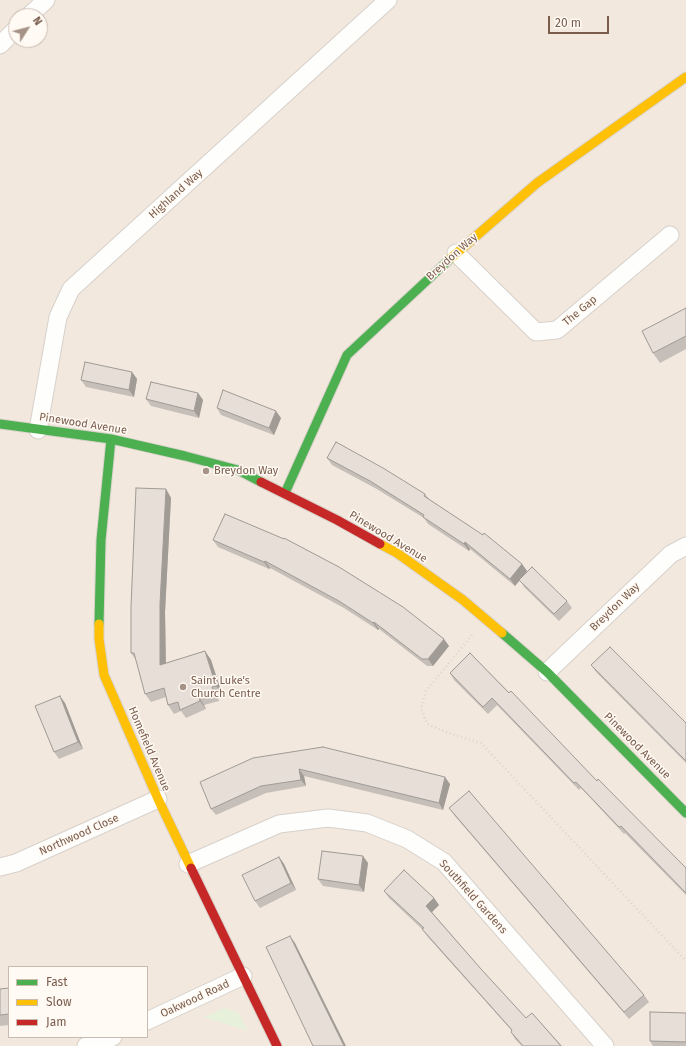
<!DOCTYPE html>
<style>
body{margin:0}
#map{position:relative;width:686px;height:1046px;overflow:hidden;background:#f9f5f0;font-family:"Fira Sans",sans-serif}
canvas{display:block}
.legend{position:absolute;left:8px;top:966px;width:140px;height:72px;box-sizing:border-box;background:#fffaf3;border:1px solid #cabbb1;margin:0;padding:5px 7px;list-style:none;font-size:12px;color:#7a5c4d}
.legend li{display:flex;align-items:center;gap:8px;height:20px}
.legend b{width:20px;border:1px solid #cabbb1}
.north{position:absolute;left:8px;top:8px;width:40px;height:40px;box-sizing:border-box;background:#fffaf3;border:1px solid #cabbb1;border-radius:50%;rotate:54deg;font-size:11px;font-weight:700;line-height:16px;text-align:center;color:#7a5c4d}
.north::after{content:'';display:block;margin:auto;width:14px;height:18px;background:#a69286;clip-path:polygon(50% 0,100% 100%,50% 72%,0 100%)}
.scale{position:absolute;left:548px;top:16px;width:61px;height:18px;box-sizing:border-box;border:2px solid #7a5c4d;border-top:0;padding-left:5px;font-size:12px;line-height:14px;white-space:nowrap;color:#7a5c4d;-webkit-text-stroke:3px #fffaf3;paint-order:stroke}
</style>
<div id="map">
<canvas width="686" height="1046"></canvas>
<ul class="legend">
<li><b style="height:5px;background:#4caf50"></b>Fast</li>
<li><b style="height:5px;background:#ffc107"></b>Slow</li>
<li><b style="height:5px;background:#c62828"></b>Jam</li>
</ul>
<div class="north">N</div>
<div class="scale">20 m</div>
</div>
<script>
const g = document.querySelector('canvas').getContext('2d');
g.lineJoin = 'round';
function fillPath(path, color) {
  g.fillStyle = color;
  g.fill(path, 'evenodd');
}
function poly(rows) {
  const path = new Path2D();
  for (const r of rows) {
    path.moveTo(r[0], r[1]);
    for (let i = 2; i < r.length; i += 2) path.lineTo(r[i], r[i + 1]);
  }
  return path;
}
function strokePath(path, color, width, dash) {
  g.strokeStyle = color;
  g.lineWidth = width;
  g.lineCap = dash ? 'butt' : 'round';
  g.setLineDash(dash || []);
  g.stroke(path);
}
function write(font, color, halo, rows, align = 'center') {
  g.font = font + ' "Fira Sans",sans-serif';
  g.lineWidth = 3;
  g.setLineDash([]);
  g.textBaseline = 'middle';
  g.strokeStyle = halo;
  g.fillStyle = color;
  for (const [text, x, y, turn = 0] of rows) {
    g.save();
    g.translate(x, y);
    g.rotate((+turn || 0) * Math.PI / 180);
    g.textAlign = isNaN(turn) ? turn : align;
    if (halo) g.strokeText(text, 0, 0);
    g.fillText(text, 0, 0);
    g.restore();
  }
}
const residential = poly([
 [0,0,686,0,686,1046,0,1046],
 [16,16,40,16,40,40,16,40],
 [9,967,147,967,147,1037,9,1037]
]);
const green = poly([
 [224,1008,238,1012,248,1031,204,1017]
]);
const path = poly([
 [472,635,426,691,421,708,427,724,451,734,481,743,686,961]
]);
const street = poly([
 [29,16,46,0],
 [0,45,16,29],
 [456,253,536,332,557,330,670,235],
 [38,430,58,317,71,289,388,0],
 [547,672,671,554,686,546],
 [188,864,279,824,328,818,367,823,407,839,444,862,605,1046],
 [0,867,16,863,158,799],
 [147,1021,243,976],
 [86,1046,104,1041,113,1037]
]);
const fast = poly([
 [0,424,111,439,185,456,238,470,261,482],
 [285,493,347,355,451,258],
 [99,624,101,540,111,439],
 [502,633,547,672,686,813]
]);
const slow = poly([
 [451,258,537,183,686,77],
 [380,544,397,553,463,600,502,633],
 [99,624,99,639,104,675,158,799,191,868]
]);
const jam = poly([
 [261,482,337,520,380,544],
 [191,868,277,1046]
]);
const wall = poly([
 [686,308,686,349,660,363,653,353],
 [132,372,137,379,134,397,86,387,81,380],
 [198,393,203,400,199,418,151,406,146,399],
 [217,408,281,418,274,435,221,415],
 [327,458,425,494,429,499,522,564,527,571,521,578,567,601,572,608,559,621,524,587,520,580,515,586,470,549,469,551,428,524,424,518,375,488,332,465],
 [166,489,171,498,165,612,166,663,205,651,211,660,222,694,217,696,219,701,204,705,206,709,186,718,181,711,174,714,168,705,166,697,151,702,145,694,136,660,131,653],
 [225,514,449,646,433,666,427,666,379,629,378,630,344,608,270,568,269,569,218,547,213,540],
 [470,653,597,781,686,868,686,895,625,833,624,834,581,788,579,790,497,705,488,714,454,680,450,673],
 [591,665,686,723,686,763,596,672],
 [65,703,83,749,59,759,54,752],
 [253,758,450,784,443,810,304,776,306,786,266,793,216,815,211,809],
 [449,808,644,995,649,1002,629,1019,454,815],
 [279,857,284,864,296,890,260,908,255,901],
 [368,863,364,892,323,886,318,879],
 [384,891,434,898,439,905,432,912,481,969,526,1018,532,1013,562,1046,522,1046,515,1039,511,1032,512,1031,427,936,422,929,389,898],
 [9,988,9,1025,0,1026,0,989],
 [686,1013,686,1046,653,1046,650,1041]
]);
const shadedWall = poly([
 [132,372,137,379,134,397,129,390],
 [198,393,203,400,199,418,194,411],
 [276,411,281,418,274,435,269,428],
 [166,489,171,498,165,612,166,673,160,665,160,604],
 [465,542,470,549,469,551,464,544],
 [265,561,270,568,269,569,264,562],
 [522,564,527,571,515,586,510,579],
 [374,622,379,629,378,630,373,623],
 [444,639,449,646,433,666,428,659],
 [205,651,211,660,222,694,216,686],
 [212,687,217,696,219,701,214,692],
 [60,696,65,703,83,749,78,742],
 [199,697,204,705,206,709,200,701],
 [299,769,304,776,306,786,301,780],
 [445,777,450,784,443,810,439,803],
 [363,856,368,863,364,892,359,885],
 [279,857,284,864,296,890,291,883],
 [434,898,439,905,431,913,426,906],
 [290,936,295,943,346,1046,344,1046]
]);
const building = poly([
 [686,308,686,336,653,353,642,331,686,308],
 [85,362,132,372,129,390,81,380,85,362],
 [151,382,198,393,194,411,146,399,151,382],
 [223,390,276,411,269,428,217,408,223,390],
 [336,442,383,468,425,494,424,496,483,535,484,533,522,564,510,579,465,542,464,544,423,517,424,515,370,481,327,458,336,442],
 [136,488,166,489,160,604,160,665,205,651,216,686,212,687,214,692,199,697,200,701,180,710,178,702,168,705,164,688,145,694,134,653,131,653,131,607,136,488],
 [225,514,284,539,284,538,339,567,403,607,444,639,428,659,422,659,374,622,373,623,339,601,265,561,264,562,213,540,225,514],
 [532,567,567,601,554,614,519,580,532,567],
 [610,647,686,723,686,761,591,665,610,647],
 [470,653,509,693,511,691,597,781,598,779,686,868,686,893,621,826,619,827,576,782,574,783,492,698,483,707,450,673,470,653],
 [60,696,78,742,54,752,35,706,60,696],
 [323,747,445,777,439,803,299,769,301,780,261,786,211,809,200,782,253,758,323,747],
 [469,791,644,995,624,1012,449,808,469,791],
 [322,851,363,856,359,885,318,879,322,851],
 [279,857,291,883,255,901,242,875,279,857],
 [404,870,434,898,426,906,481,969,526,1018,532,1013,561,1046,523,1046,511,1032,512,1030,422,929,424,928,384,891,404,870],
 [290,936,344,1046,313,1046,266,947,290,936],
 [9,988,9,1014,0,1015,0,989,9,988],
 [650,1012,686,1013,686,1042,650,1041,650,1012]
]);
const markers = [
 [206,471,4,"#a69286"],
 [183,687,4,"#a69286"]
];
const streetNames = [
 ["Highland Way",176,194,-42],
 ["Breydon Way",452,257,-42],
 ["The Gap",580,311,-40],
 ["Pinewood Avenue",83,424,9],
 ["Pinewood Avenue",388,537,31],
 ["Breydon Way",615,607,-44],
 ["Pinewood Avenue",637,746,45],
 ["Homefield Avenue",149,749,67],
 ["Northwood Close",79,835,-24],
 ["Southfield Gardens",473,897,48],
 ["Oakwood Road",195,999,-25]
];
const poiNames = [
 ["Breydon Way",214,471],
 ["Saint Luke's",191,681],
 ["Church Centre",191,694]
];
fillPath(residential, '#f2e8de');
fillPath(green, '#e7f0db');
strokePath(street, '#d7d1cb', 19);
strokePath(fast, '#d9d2cb', 11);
strokePath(slow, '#d9d2cb', 11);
strokePath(jam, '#d9d2cb', 11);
strokePath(path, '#dcd5d0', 2.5, [1, 3]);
strokePath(street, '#fefefd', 17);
strokePath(fast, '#4caf50', 9);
strokePath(slow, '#ffc107', 9);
strokePath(jam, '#c62828', 9);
fillPath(wall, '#c6bfb9');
fillPath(shadedWall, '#a19b96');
fillPath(building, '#e6ded7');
strokePath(building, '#a19b96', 1);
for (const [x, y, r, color] of markers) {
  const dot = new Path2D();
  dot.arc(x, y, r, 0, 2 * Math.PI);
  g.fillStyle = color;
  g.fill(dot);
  strokePath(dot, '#fffaf3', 1.5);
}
write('11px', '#7a5c4d', '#fffaf3', streetNames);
write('11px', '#7a5c4d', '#fffaf3', poiNames, 'left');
</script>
